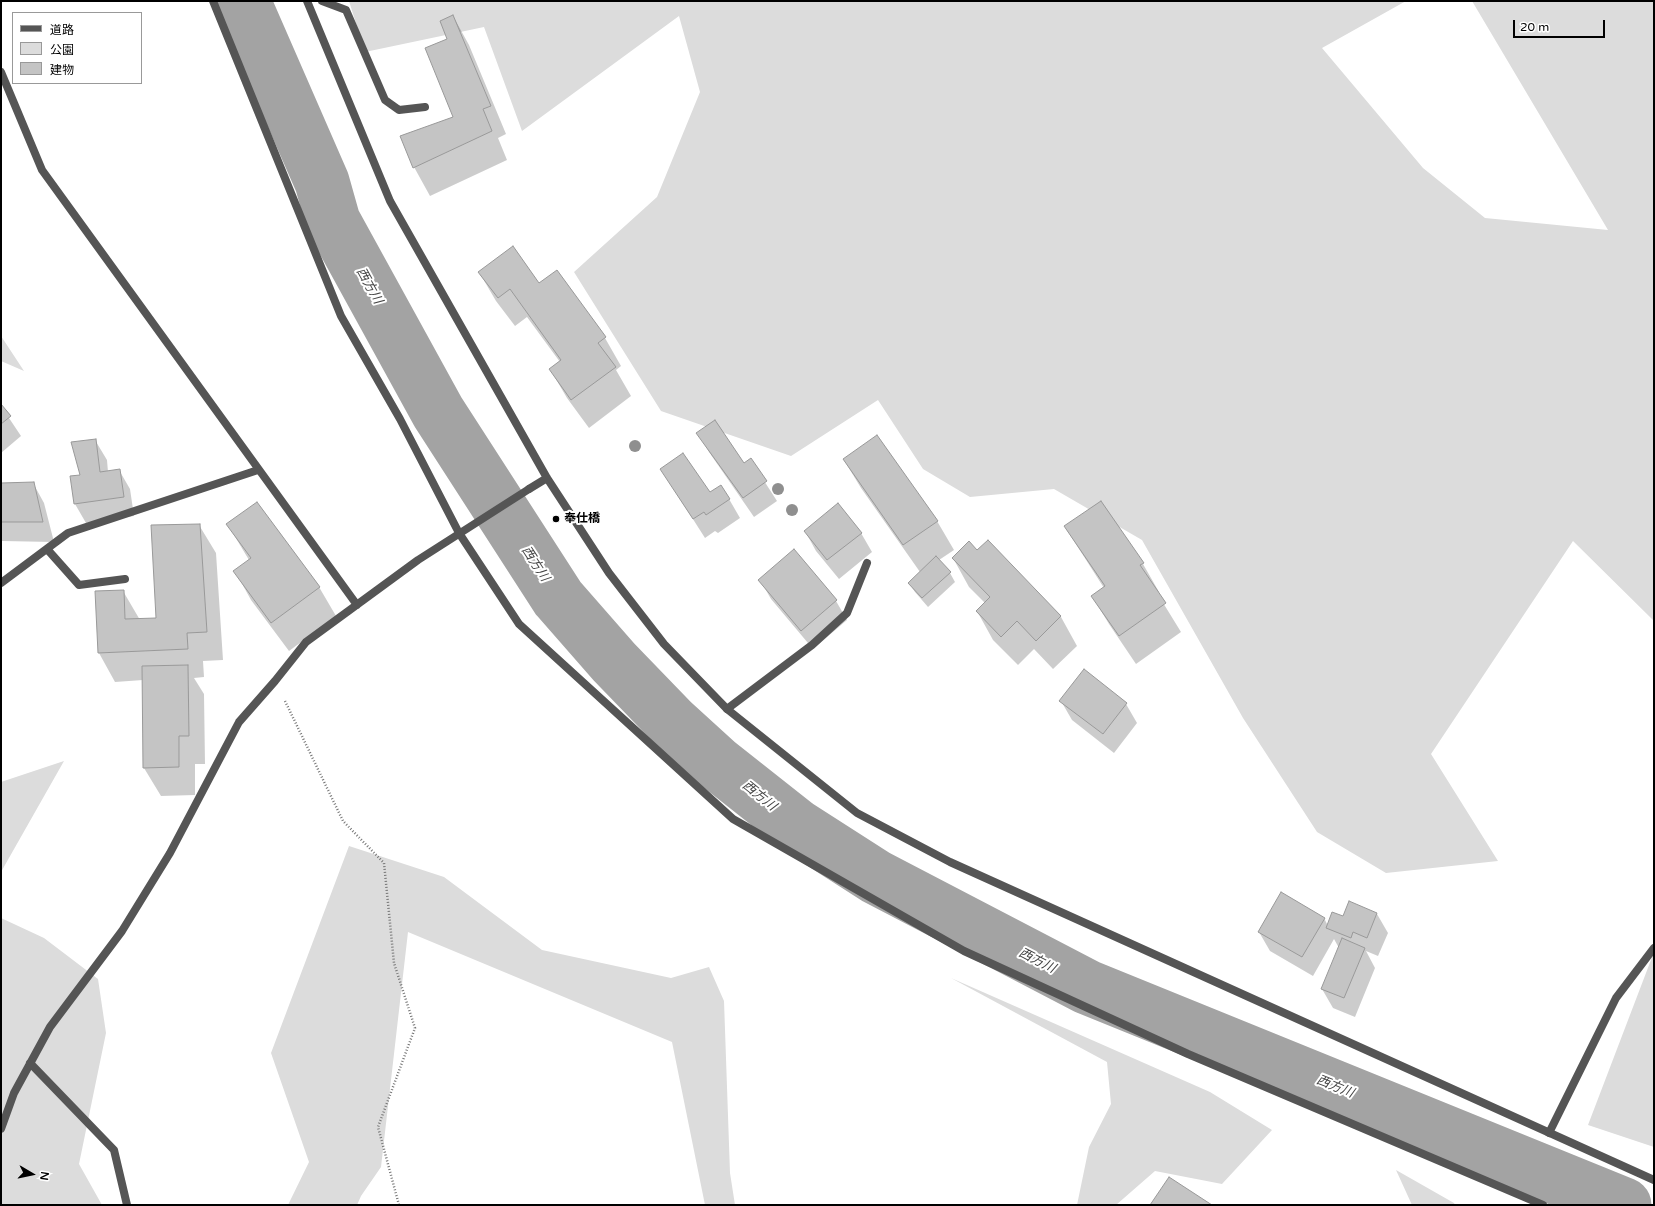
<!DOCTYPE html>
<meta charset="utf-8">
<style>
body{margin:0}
#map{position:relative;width:1655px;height:1206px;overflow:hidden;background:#fff;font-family:"Varela Round","Noto Sans JP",sans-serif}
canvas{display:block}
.frame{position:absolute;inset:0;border:2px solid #000;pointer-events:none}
.legend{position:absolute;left:12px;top:12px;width:130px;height:72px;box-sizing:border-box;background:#fff;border:1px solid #999;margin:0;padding:5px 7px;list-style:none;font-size:12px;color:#000}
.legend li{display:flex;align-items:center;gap:8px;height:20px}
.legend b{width:20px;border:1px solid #999}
.north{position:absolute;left:12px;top:1154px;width:40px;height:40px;-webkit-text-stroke:3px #fff;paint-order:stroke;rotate:99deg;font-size:11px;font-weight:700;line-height:16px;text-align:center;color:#000}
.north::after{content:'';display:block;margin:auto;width:14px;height:18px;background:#000;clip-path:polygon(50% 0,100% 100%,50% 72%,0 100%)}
.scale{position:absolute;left:1513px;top:20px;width:92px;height:18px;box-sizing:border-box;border:2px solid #000;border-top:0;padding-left:5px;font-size:12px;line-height:14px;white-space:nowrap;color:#000;-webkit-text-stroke:3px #fff;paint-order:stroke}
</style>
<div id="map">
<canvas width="1655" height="1206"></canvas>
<div class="frame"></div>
<ul class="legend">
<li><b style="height:5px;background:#555"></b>道路</li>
<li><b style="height:11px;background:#dcdcdc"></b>公園</li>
<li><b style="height:11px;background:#c4c4c4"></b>建物</li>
</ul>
<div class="north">N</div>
<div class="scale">20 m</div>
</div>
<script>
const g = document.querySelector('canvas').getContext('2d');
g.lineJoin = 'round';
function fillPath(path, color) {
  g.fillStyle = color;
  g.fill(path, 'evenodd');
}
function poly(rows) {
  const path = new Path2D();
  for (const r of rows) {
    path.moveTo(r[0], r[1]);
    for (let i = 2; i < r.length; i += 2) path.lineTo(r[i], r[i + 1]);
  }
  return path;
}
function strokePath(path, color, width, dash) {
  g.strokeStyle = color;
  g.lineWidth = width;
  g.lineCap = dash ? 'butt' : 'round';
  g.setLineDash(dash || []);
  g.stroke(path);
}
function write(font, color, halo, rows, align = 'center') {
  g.font = font + ' "Varela Round","Noto Sans JP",sans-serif';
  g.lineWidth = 4;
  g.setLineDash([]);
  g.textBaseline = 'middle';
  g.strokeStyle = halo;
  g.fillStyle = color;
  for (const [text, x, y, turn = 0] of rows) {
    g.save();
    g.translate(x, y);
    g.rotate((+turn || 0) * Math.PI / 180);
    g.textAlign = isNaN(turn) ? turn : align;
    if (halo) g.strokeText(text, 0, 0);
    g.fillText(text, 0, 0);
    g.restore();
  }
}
const green = poly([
 [349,1,1406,1,1322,48,1423,168,1485,218,1608,230,1472,1,1654,1,1654,621,1573,541,1431,754,1498,861,1386,873,1317,832,1243,718,1142,540,1054,489,970,497,923,469,878,400,791,456,661,411,574,272,657,197,700,92,679,16,522,131,484,27,365,52],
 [1,336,24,371,1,361],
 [64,761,1,872,1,782],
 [349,846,444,877,542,950,671,978,709,967,724,1001,730,1173,735,1205,705,1205,672,1042,408,932,381,1167,361,1196,357,1205,288,1205,309,1162,271,1053],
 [1,918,44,938,98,979,106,1033,79,1164,102,1205,1,1205],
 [1654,952,1654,1147,1588,1125],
 [951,978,1210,1092,1272,1130,1222,1184,1155,1171,1116,1205,1077,1205,1089,1147,1111,1104,1107,1062],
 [1396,1170,1454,1203,1455,1205,1412,1205]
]);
const shadow = poly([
 [453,16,469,45,506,134,498,138,507,160,430,196,414,167,455,118],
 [479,272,605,338,621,366,616,370,631,396,589,428,567,398,550,369,560,362,527,317,515,326,496,301],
 [1,406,21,436,1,453],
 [698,433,744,464,750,459,777,501,754,517,709,452],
 [95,440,107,460,108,472,119,470,130,489,134,516,86,523,75,504,72,477,81,476],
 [844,460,937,521,954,550,939,560,950,573,955,582,928,607,915,592,909,583,920,572,861,488],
 [661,469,710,494,729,499,740,518,718,533,715,531,705,538],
 [33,483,44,503,54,542,2,541,1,484],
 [199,525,216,553,223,660,203,661,204,677,194,678,204,694,205,764,195,764,195,795,161,796,144,768,143,680,115,682,99,653,123,591,140,620,157,619],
 [228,525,319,587,336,616,289,651,251,600,235,571,249,560],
 [1065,527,1143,564,1159,592,1157,593,1181,632,1136,664,1109,624,1092,596,1104,588],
 [805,531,861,533,872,552,839,579,816,551],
 [988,542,1061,617,1077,646,1053,669,1034,649,1018,665,993,640,977,611,985,603,969,587,953,558,977,551],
 [794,550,836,601,847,620,813,649,771,599,760,580],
 [1061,701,1126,704,1137,723,1114,753,1072,720],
 [1377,914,1388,933,1378,956,1366,951,1375,968,1355,1017,1333,1008,1322,989,1339,948,1334,939,1313,976,1270,951,1259,932,1324,918,1328,926,1344,917]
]);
const river = poly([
 [243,1,322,182,333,221,438,412,558,598,614,662,672,722,717,763,798,827,876,877,1087,987,1624,1205]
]);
const building = poly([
 [453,15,491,106,483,109,492,131,413,168,400,136,453,117,425,48,447,39,440,21,453,15],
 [513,246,539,283,557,270,606,337,598,343,616,367,571,400,549,369,561,360,510,289,498,298,478,272,513,246],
 [1,404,11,416,1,424,1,404],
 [715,420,744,463,751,458,767,481,743,498,696,433,715,420],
 [877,435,938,521,903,545,843,459,877,435],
 [96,439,100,472,120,469,124,497,74,504,70,476,80,475,71,442,96,439],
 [683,453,710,492,721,485,730,499,706,515,704,512,693,519,660,469,683,453],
 [34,482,43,522,1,522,1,483,34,482],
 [1101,501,1144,563,1140,565,1166,603,1119,636,1091,596,1105,586,1064,526,1101,501],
 [257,502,320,587,271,623,233,571,251,558,226,524,257,502],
 [838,503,862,533,827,560,804,531,838,503],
 [200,524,207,632,187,633,188,649,98,653,95,591,124,590,125,619,156,618,151,525,200,524],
 [988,540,1061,616,1036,641,1017,621,1001,637,976,611,990,597,952,558,969,541,977,550,988,540],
 [794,549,837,600,801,631,758,580,794,549],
 [936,556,951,572,922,598,908,583,936,556],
 [188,665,189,736,179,736,179,767,143,768,142,666,188,665],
 [1084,669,1127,703,1103,734,1059,701,1084,669],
 [1281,892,1325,918,1302,957,1258,932,1281,892],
 [1349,901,1377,913,1367,938,1353,932,1351,938,1326,928,1332,912,1343,916,1349,901],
 [1342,938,1365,948,1344,998,1321,989,1342,938],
 [1169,1177,1212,1205,1150,1205,1169,1177]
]);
const path = poly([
 [285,701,343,821,384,863,394,963,415,1028,378,1127,399,1205]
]);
const service = poly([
 [213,1,341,316,400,419,459,533,519,624,733,819,964,951,1188,1054,1543,1205]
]);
const minor = poly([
 [322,1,346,10,385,100,399,110,425,107],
 [1,72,42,170,357,605],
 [47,549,79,585,125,579],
 [1,583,68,533,258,470],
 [727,709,812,645,847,613,867,563],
 [30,1063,114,1150,127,1205],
 [1,1129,14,1093,50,1027,122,931,170,853,239,722,275,681,306,642,418,560,529,489],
 [1549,1133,1616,998,1654,948]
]);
const tertiary = poly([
 [307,1,390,201,547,478,609,573,664,644,727,709,857,813,950,862,1654,1180],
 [529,489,547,478]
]);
const trees = [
 [635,446],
 [778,489],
 [792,510]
];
const markers = [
 [556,519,4,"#000"]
];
const poiNames = [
 ["奉仕橋",564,519]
];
const waterNames = [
 ["西方川",369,286,61],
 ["西方川",535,564,57],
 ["西方川",759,796,39],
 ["西方川",1037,961,27],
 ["西方川",1335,1087,22]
];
fillPath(green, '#dcdcdc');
fillPath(shadow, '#0003');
strokePath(river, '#a3a3a3', 55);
fillPath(building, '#c4c4c4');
strokePath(building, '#999', 1);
strokePath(path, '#777', 2.5, [1, 2]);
strokePath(service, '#555', 8);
strokePath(minor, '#555', 8);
strokePath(tertiary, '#555', 8);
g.fillStyle = '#8f8f8f';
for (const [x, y] of trees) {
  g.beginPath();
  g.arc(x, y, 6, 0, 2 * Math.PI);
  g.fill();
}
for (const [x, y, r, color] of markers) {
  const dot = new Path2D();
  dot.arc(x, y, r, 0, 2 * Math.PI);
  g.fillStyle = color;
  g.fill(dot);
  strokePath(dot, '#fff', 1.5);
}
write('bold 12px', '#000', '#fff', poiNames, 'left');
write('italic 13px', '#444', '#fff', waterNames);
</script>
